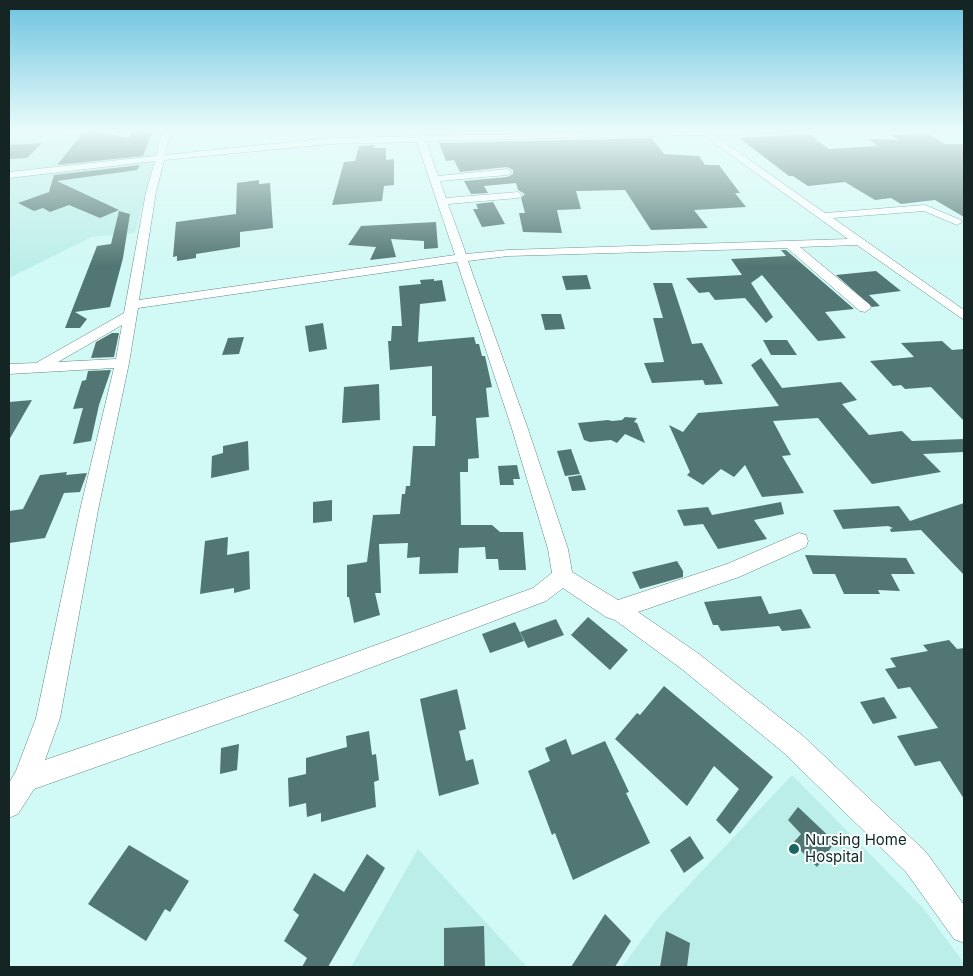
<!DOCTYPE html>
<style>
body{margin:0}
#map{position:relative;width:973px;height:976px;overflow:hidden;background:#d1f9f5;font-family:Inter,sans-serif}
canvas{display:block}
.frame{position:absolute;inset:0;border:10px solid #152523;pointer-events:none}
</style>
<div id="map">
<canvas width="973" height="976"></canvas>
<div class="frame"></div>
</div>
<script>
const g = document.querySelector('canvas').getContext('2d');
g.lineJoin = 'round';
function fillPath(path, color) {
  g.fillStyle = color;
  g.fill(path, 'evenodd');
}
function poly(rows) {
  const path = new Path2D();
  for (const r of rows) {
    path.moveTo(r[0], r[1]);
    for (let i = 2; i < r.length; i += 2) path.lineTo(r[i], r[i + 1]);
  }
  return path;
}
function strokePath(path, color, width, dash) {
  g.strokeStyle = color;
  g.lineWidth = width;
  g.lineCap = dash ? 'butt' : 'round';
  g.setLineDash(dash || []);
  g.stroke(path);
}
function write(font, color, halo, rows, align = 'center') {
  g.font = font + ' Inter,sans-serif';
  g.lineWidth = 4;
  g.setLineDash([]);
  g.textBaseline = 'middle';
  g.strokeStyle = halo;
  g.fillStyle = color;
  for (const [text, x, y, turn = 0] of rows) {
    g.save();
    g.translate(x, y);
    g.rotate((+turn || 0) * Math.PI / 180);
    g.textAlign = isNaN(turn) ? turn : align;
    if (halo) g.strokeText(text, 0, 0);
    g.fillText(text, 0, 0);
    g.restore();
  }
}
const built = poly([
 [115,130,162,130,135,233,92,237,9,278,9,139],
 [792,775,923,908,964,963,964,967,622,967,658,918],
 [418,849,527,967,351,967]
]);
const building = poly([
 [132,130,153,130,143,156,57,165,82,134,91,131,129,138],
 [809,134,829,149,877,146,869,139,898,140,891,135,929,134,945,144,964,144,964,217,935,200,901,204,891,198,875,200,845,182,808,186,793,176,789,176,739,138],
 [652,138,664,154,699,156,705,165,719,165,740,193,735,193,746,207,694,210,708,228,651,230,625,190,576,191,581,209,557,210,562,233,523,232,519,213,525,213,521,198,525,194,518,190,516,183,484,186,488,193,471,194,464,181,507,177,513,174,513,170,507,167,460,172,454,160,446,161,439,143],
 [42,143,27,158,9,159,9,145],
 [375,145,374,148,386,148,386,160,394,159,394,185,384,186,382,201,332,205,344,162,355,161,359,146],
 [140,165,137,170,57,181,119,210,100,218,69,205,50,212,43,208,34,211,18,203,49,192,54,175],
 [259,180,259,184,270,183,273,228,240,232,240,247,196,254,196,258,177,261,177,256,173,257,176,222,236,214,237,183],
 [493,202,505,224,482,227,473,209,478,209,476,204],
 [119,211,130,214,123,258,110,307,75,312,87,319,80,328,65,328,97,246,111,244],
 [436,222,438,248,424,249,424,241,391,239,396,257,370,260,376,247,348,245,361,226],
 [781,250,786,250,854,309,825,312,846,338,818,341,762,275,751,283,773,317,766,323,745,298,715,300,709,292,699,293,686,278,742,275,731,259,786,256],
 [876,271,901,291,869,295,880,306,872,307,836,275],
 [587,275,591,289,566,290,562,276],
 [434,279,434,281,442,280,446,301,420,304,418,342,474,337,476,344,479,344,482,356,485,356,492,387,486,388,489,417,476,418,479,458,468,459,468,472,460,472,461,525,492,525,500,532,523,532,526,570,499,570,498,559,486,559,485,547,459,548,458,573,419,574,420,557,407,558,408,543,379,544,381,593,375,593,380,615,354,623,349,597,347,597,347,565,367,562,373,515,400,514,402,494,405,494,406,486,410,486,413,446,435,446,436,416,432,416,432,366,390,370,388,341,391,341,392,326,402,326,399,286,421,284,420,280],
 [653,283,672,283,692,344,702,343,723,384,705,385,703,380,652,383,644,363,664,362,653,318,663,318],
 [541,314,561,314,565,329,545,330],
 [323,323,327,349,309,352,305,326],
 [112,333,119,333,114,357,91,358,96,342],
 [244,337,239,354,222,355,228,338],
 [763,340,787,340,797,355,771,355],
 [942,341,952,350,964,349,964,421,931,387,905,389,901,385,893,386,870,361,914,357,901,343],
 [761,358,782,388,841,382,857,400,842,404,869,435,902,431,912,441,964,439,964,452,923,454,941,472,872,484,818,418,773,421,791,455,782,456,804,493,762,497,745,465,734,477,721,469,703,485,687,475,690,472,669,425,683,432,698,413,779,406,751,365],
 [111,370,99,405,91,441,73,444,83,408,73,409,82,381,86,380,88,371],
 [379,384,380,420,342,423,344,387],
 [32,400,9,440,9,402],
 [625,417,637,418,634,422,637,423,645,443,625,434,617,443,611,440,590,442,584,440,578,423,608,420,612,421,622,420],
 [248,441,249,470,211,478,212,456,223,453,223,446],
 [571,449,580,474,565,476,557,451],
 [517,465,520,479,513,479,514,485,500,485,498,466],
 [67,472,66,475,87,473,80,492,64,493,45,538,9,543,9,511,23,509,40,475],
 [581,475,586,490,572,491,568,477],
 [332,500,332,521,313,523,313,502],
 [781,502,784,514,754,520,767,539,718,549,703,524,684,526,677,510,708,507,712,515],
 [964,503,964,575,921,530,891,532,890,529,893,528,888,526,843,529,833,510,899,506,910,521],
 [228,537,227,555,249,551,250,589,234,593,234,588,200,594,205,541],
 [805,555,906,558,915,574,891,574,900,591,878,590,880,594,844,594,835,574,813,574],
 [677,561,683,571,683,577,640,589,632,572],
 [761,596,769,614,801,609,811,628,782,631,779,626,721,631,718,625,713,625,704,602],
 [588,617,628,650,610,670,571,635],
 [556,619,564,635,528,648,520,632],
 [515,622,524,641,490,653,482,634],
 [949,640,957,649,964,648,964,799,940,761,915,766,897,736,938,728,910,687,898,689,885,669,896,667,890,658,928,651,923,645],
 [664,686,773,777,730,834,716,820,739,789,714,766,687,806,615,739,637,713,640,715],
 [457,689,466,729,459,731,466,761,473,759,479,784,439,796,420,699],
 [884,697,897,718,873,724,860,702],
 [369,731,372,755,376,754,379,780,374,782,376,807,321,822,321,813,307,817,306,803,289,807,288,778,306,774,306,758,347,747,346,736],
 [566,739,572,755,605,741,629,792,626,793,650,843,573,880,555,833,552,835,528,771,550,761,545,748],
 [239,744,237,770,220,774,221,748],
 [798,807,835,842,817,867,793,843,801,834,788,820],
 [690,836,704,858,684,873,670,850],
 [129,845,189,881,170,912,165,909,146,941,88,904],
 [367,854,385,868,328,967,302,967,307,958,284,941,299,915,293,910,314,873,344,892],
 [605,914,631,941,615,967,571,967],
 [484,926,485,967,444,967,444,928],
 [666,931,690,943,687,967,660,967]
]);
const minor = poly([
 [163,130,171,130,165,155,330,138,700,130,820,130,816,132,714,135,825,213,925,205,961,220,962,222,957,225,924,211,833,218,964,310,964,320,857,245,800,247,870,305,871,308,865,312,860,311,787,248,508,256,468,261,528,429,568,549,572,572,618,600,727,564,799,533,806,535,808,541,806,547,739,577,638,612,699,654,802,735,926,852,964,905,964,943,954,939,906,872,784,753,683,670,615,620,606,617,563,588,546,601,288,699,34,789,18,814,9,818,9,783,16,771,36,718,80,510,114,368,9,374,9,364,36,363,124,313,146,192,155,161,9,178,9,172,156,156,163,130],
 [703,135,848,239,508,250,466,254,448,204,518,198,523,195,518,192,446,198,440,181,507,175,512,172,507,169,438,176,426,141,703,135],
 [417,142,455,255,139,300,156,192,164,160,330,144,417,142],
 [457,262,512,429,548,549,552,573,533,588,288,677,45,760,60,718,98,510,129,363,138,308,457,262],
 [122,325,116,359,58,362,122,325]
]);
const markers = [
 [794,849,6,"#186561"]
];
const nearPoinames = [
 ["Nursing Home",805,840],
 ["Hospital",805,857]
];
fillPath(built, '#bceee9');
fillPath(building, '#527673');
strokePath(minor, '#618683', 1);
fillPath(minor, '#fff');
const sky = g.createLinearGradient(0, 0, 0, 266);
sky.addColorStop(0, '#6cc3df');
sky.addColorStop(0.49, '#eafcfa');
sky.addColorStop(1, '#eafcfa00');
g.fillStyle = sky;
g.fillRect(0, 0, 973, 266);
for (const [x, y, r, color] of markers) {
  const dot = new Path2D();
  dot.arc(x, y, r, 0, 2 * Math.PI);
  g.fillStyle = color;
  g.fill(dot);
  strokePath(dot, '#f7fffe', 2);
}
write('15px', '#152523', '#f7fffe', nearPoinames, 'left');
</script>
